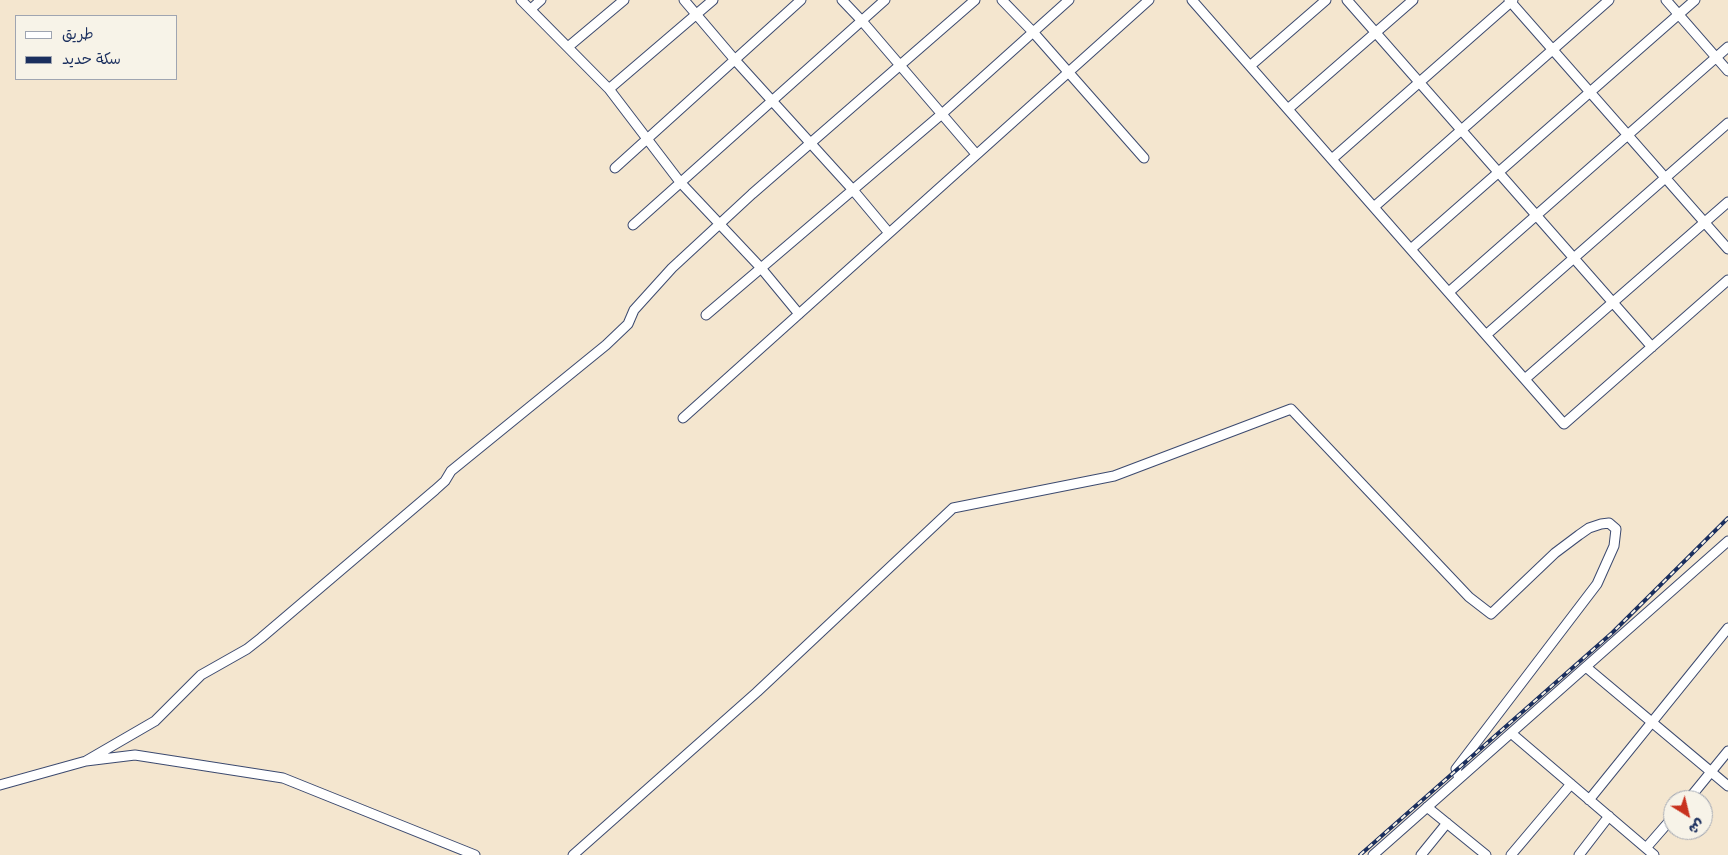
<!DOCTYPE html>
<meta charset="utf-8">
<style>
body{margin:0}
#map{position:relative;width:1728px;height:855px;overflow:hidden;background:#f4e6cf;font-family:Mynerve,"Playpen Sans Arabic",sans-serif}
canvas{display:block}
.legend{position:absolute;left:15px;top:15px;width:162px;height:65px;box-sizing:border-box;background:#f7f3e8;border:1px solid #9fa5b1;margin:0;padding:6px 9px;list-style:none;font-size:15px;color:#1b2f5e}
.legend li{display:flex;align-items:center;gap:10px;height:25px}
.legend b{width:25px;border:1px solid #9fa5b1}
.north{position:absolute;left:1663px;top:790px;width:50px;height:50px;box-sizing:border-box;background:#f7f3e8;border:1px solid #9fa5b1;border-radius:50%;rotate:144deg;font-size:14px;font-weight:700;line-height:20px;text-align:center;color:#1b2f5e}
.north::after{content:'';display:block;margin:auto;width:18px;height:22px;background:#c8321e;clip-path:polygon(50% 0,100% 100%,50% 72%,0 100%)}
</style>
<div id="map">
<canvas width="1728" height="855"></canvas>
<ul class="legend">
<li><b style="height:6px;background:#fff"></b>طريق</li>
<li><b style="height:6px;background:#1b2f5e"></b>سكة حديد</li>
</ul>
<div class="north">ش</div>
</div>
<script>
const g = document.querySelector('canvas').getContext('2d');
g.lineJoin = 'round';
function poly(rows) {
  const path = new Path2D();
  for (const r of rows) {
    path.moveTo(r[0], r[1]);
    for (let i = 2; i < r.length; i += 2) path.lineTo(r[i], r[i + 1]);
  }
  return path;
}
function strokePath(path, color, width, dash) {
  g.strokeStyle = color;
  g.lineWidth = width;
  g.lineCap = dash ? 'butt' : 'round';
  g.setLineDash(dash || []);
  g.stroke(path);
}
const minor = poly([
 [521,0,609,89,680,182,761,268,799,314],
 [684,0,735,60,853,190,889,233],
 [842,0,862,21,976,154],
 [1002,0,1033,32,1144,158],
 [1192,0,1564,424,1728,280],
 [1347,0,1652,347],
 [1509,0,1728,249],
 [1666,0,1728,71],
 [531,9,541,0],
 [568,47,624,0],
 [1250,66,1326,0],
 [609,89,713,0],
 [1288,109,1413,0],
 [1332,159,1513,0],
 [615,168,801,0],
 [1374,207,1609,0],
 [633,225,885,0],
 [1411,249,1695,0],
 [1449,292,1728,47],
 [706,315,943,113,1069,0],
 [1486,335,1728,123],
 [1525,379,1728,202],
 [683,418,1149,0],
 [1586,667,1728,786],
 [1511,733,1654,855],
 [86,761,155,721,201,675,247,649,261,638,435,490,445,481,451,471,606,345,628,324,634,310,672,268,752,194,975,0],
 [0,785,86,761,135,755,283,778,475,855],
 [1589,800,1728,628],
 [1688,800,1728,751],
 [1427,807,1486,855],
 [1646,848,1673,817],
 [573,855,757,692,953,508,1114,476,1291,409,1469,597,1491,614,1555,553,1579,535,1589,528,1601,524,1609,523,1616,529,1614,546,1597,584,1456,769,1459,779],
 [1373,855,1728,541],
 [1421,855,1447,823],
 [1511,855,1571,784],
 [1579,855,1609,816]
]);
const rail = poly([
 [1360,855,1612,633,1728,518]
]);
strokePath(minor, '#3c4a6f', 11);
strokePath(minor, '#fff', 9);
strokePath(rail, '#1b2f5e', 4);
strokePath(rail, '#f7f3e8', 2, [5.5]);
</script>
